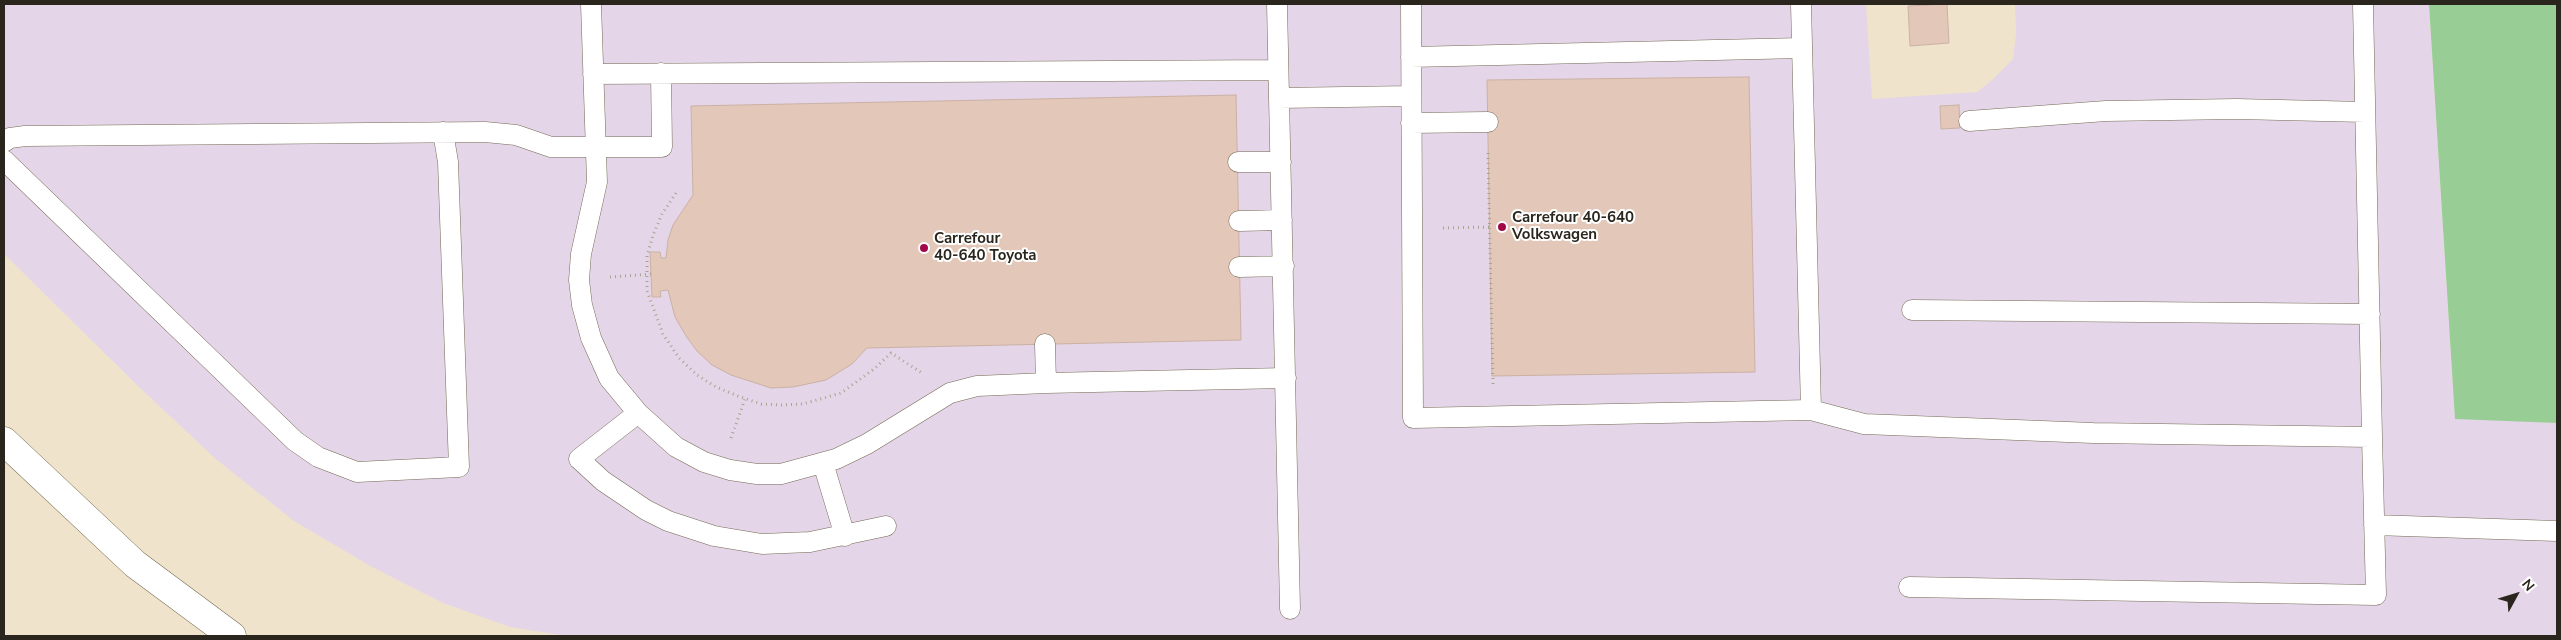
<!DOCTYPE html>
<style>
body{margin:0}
#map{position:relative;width:2561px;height:640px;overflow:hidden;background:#efe4cb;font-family:"Nunito Sans",sans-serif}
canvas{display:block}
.frame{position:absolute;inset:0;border:5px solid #2a261d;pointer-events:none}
.north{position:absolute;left:2491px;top:570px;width:50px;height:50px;-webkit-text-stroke:4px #fff;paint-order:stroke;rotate:51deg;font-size:14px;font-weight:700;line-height:20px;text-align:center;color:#2a261d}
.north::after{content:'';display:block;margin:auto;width:18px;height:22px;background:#2a261d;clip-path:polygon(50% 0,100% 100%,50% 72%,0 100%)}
</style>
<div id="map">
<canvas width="2561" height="640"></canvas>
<div class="frame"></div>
<div class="north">N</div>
</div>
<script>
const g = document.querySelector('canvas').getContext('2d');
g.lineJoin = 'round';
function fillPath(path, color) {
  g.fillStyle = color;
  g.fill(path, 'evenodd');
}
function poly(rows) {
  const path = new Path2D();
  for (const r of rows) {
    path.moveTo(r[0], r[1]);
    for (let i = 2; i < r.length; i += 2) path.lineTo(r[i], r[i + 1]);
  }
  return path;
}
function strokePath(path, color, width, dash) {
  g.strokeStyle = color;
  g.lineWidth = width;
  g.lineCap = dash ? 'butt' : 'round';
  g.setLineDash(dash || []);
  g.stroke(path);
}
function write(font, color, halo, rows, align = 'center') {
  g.font = font + ' "Nunito Sans",sans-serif';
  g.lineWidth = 4;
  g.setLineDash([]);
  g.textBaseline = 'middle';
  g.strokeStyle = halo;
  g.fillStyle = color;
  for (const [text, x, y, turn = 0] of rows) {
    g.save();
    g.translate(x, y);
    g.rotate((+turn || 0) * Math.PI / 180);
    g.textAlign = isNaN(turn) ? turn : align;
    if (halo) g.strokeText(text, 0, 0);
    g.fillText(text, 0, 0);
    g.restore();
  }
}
const commercial = poly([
 [4,4,1866,4,1872,99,1977,92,1991,81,2013,59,2016,34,2015,4,2429,4,2455,418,2557,423,2557,636,566,636,510,627,443,603,372,567,294,521,217,460,141,389,4,254]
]);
const green = poly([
 [2429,4,2557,4,2557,423,2455,419]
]);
const building = poly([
 [1947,4,1949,43,1910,46,1908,6,1947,4],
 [1749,77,1755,372,1492,376,1487,80,1749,77],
 [1236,95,1241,340,867,348,852,364,826,380,793,387,771,388,731,375,712,365,697,351,686,336,675,317,668,290,660,291,661,297,652,297,650,252,660,252,661,258,666,258,668,240,673,225,693,195,691,106,1236,95],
 [1959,105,1960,128,1941,129,1940,106,1959,105]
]);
const path = poly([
 [1927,4,1928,5],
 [1488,153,1493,384],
 [676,193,662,214,653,235,647,256,647,291,663,334,679,358,697,375,716,387,738,396,761,404,781,405,803,404,841,393,874,369,891,353,922,373],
 [1443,228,1490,227],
 [610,277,651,274],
 [731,438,745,399]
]);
const lane = poly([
 [591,4,597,182,581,254,579,280,582,305,591,338,609,378,638,413,676,447,704,462,730,470,757,474,781,474,836,459,867,444,950,393,977,386,1046,383,1286,378],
 [1277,4,1290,609],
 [1411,4,1413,418,1811,410,1801,4],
 [1411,57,1802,48],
 [593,74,1278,70],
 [1279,98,1411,96],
 [1969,121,2106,111,2237,109,2365,112],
 [1411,123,1488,122],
 [4,142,10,138,25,136,485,132,516,135,551,147,662,147,661,73],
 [4,160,295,441,318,457,357,472,459,467,448,162,443,132],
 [1238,162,1281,162],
 [1239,221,1282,220],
 [1239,267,1284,266],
 [1912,310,2370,314],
 [1045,344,1046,383],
 [1811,410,1864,424,2093,433,2372,437,2363,4],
 [638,413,579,459,603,481,646,510,668,521,714,536,762,544,810,542,886,526],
 [823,463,845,536],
 [2374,525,2557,531],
 [1909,587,2376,595,2372,437]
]);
const highway = poly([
 [4,441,135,564,232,636]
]);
const markers = [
 [1502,227,5,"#a10849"],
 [924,248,5,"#a10849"]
];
const poiNames = [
 ["Carrefour 40-640",1512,218],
 ["Volkswagen",1512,235],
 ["Carrefour",934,239],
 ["40-640 Toyota",934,256]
];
fillPath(commercial, '#e5d5e8');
fillPath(green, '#98cd96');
fillPath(building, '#e3c8ba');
strokePath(building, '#cbb1a4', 1);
strokePath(lane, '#746a53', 21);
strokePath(highway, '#746a53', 29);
strokePath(path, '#aca38f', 3, [1, 4]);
strokePath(lane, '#fff', 20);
strokePath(highway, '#fff', 28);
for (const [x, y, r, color] of markers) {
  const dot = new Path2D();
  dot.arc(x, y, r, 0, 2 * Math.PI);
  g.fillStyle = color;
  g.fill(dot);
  strokePath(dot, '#fff', 2);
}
write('bold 15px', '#2a261d', '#fff', poiNames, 'left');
</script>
